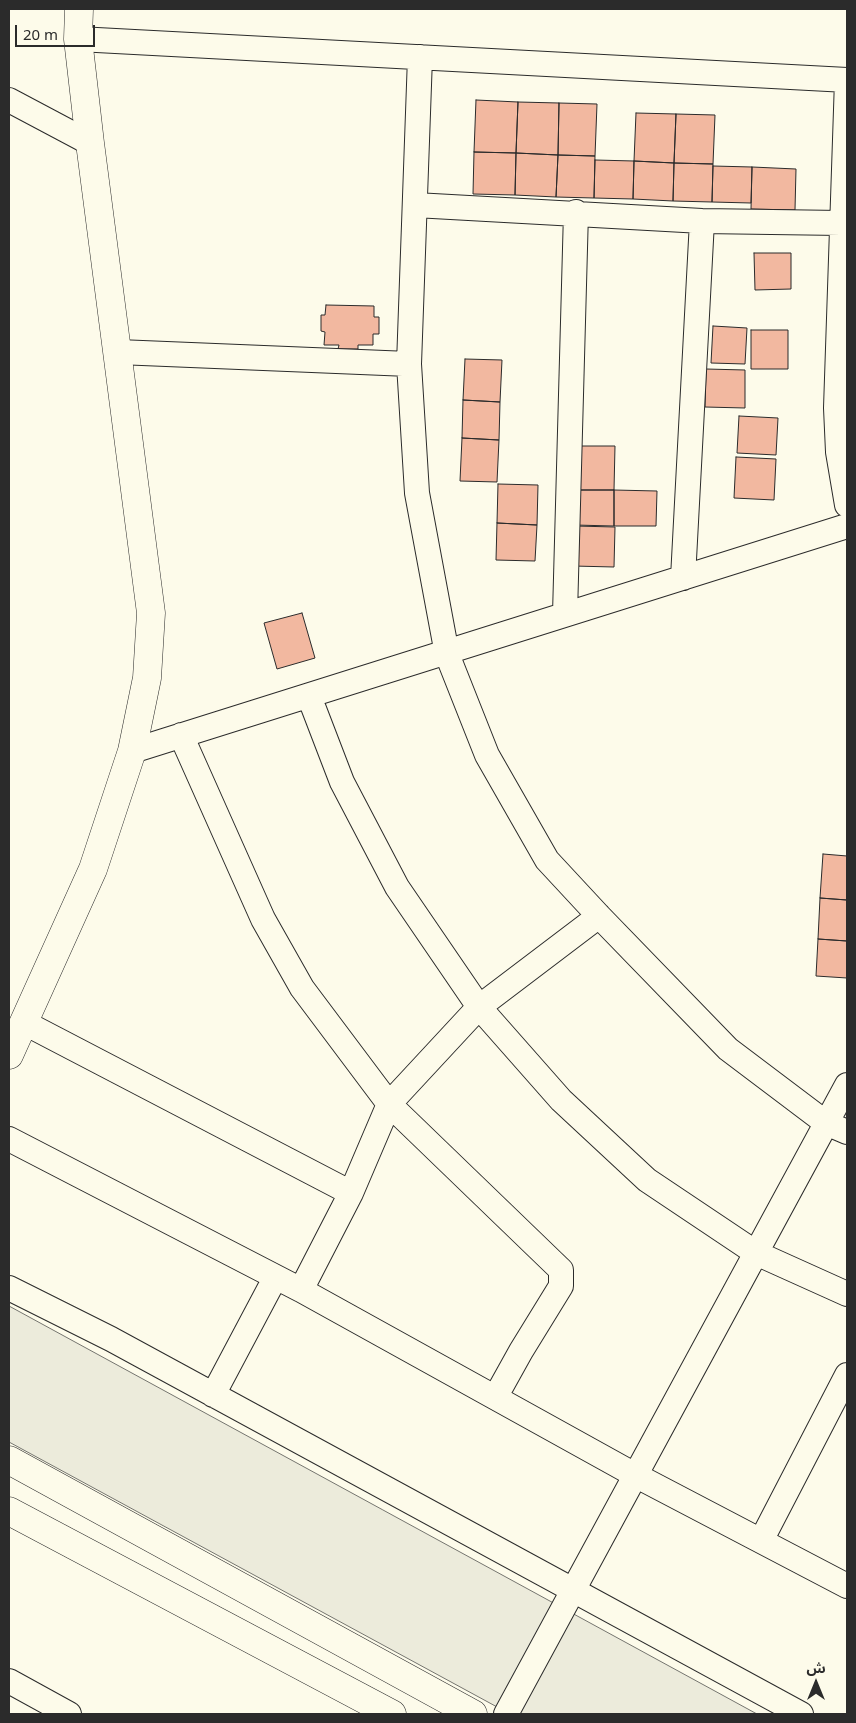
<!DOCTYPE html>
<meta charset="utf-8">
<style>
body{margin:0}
#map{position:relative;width:856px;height:1723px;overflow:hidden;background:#fdfbea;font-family:"Noto Sans","Noto Sans Arabic",sans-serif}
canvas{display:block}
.frame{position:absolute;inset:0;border:10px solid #2b2b2b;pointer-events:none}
.north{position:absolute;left:791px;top:1658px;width:50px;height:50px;-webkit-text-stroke:4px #fdfbea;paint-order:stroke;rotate:0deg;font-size:14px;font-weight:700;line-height:20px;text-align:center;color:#2b2b2b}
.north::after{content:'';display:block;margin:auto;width:18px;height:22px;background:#2b2b2b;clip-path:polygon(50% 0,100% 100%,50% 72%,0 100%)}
.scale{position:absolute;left:15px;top:25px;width:80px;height:22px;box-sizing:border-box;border:2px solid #2b2b2b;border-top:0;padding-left:6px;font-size:15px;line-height:18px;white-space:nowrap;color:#2b2b2b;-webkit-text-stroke:4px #fdfbea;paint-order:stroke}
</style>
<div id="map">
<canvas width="856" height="1723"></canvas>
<div class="frame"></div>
<div class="north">ش</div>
<div class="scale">20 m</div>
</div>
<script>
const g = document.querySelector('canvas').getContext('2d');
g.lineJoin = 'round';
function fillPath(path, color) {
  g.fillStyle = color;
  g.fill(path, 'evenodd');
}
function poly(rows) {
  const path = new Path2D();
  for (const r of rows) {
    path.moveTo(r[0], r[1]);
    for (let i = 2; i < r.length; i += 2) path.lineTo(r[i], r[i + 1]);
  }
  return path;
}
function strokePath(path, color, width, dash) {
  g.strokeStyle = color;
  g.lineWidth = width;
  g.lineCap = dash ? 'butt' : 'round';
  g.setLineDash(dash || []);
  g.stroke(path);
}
const green = poly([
 [9,1306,757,1714,510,1714,9,1442,9,1306]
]);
const building = poly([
 [476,100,518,102,516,153,474,152,476,100],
 [518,102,559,103,558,155,516,153,518,102],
 [559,103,597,104,595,156,558,155,559,103],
 [636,113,676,114,674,163,634,161,636,113],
 [676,114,715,115,713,164,674,163,676,114],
 [474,152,516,153,515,195,473,194,474,152],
 [516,153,558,155,556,197,515,195,516,153],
 [558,155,595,156,594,198,556,197,558,155],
 [595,160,634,161,633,199,594,198,595,160],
 [634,161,674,163,673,201,633,199,634,161],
 [674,163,713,164,712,202,673,201,674,163],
 [713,166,752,167,751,203,712,202,713,166],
 [752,167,796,169,795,210,751,209,752,167],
 [754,253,791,253,791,289,755,290,754,253],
 [326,305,374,306,374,317,379,317,379,334,373,334,373,345,358,345,358,349,338,349,339,345,324,345,325,332,321,331,321,315,325,315,326,305],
 [713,326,747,328,745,364,711,363,713,326],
 [751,330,788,330,788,369,751,369,751,330],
 [465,359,502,360,500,402,463,400,465,359],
 [706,369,745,370,745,408,705,407,706,369],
 [463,400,500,402,499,440,462,438,463,400],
 [739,416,778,418,776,455,737,453,739,416],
 [462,438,499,440,497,482,460,481,462,438],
 [575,446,615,446,614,490,575,490,575,446],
 [736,457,776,459,774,500,734,498,736,457],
 [498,484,538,485,537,525,497,523,498,484],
 [575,490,614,490,614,526,574,525,575,490],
 [614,490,657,491,656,526,614,526,614,490],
 [497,523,537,525,535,561,496,560,497,523],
 [575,526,615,527,614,567,573,566,575,526],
 [302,613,315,658,277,669,264,623,302,613],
 [823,854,847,856,847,900,820,898,823,854],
 [820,898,847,900,847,941,818,939,820,898],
 [818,939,847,941,847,978,816,976,818,939]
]);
const street = poly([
 [78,39,847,80],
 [420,57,409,364,417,493,447,654,487,755,547,860,599,916,728,1049,826,1123,847,1132],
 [847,80,836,408,838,452,847,505],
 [9,100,90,143],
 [415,205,702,221,841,223],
 [118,352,409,364],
 [683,578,702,221],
 [565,614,576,212],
 [309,696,342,782,397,887,479,1007,561,1100,647,1180,756,1253,847,1294],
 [181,735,263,919,302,988,389,1104,561,1270,561,1286,521,1351,496,1396],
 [132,751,847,526],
 [23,1022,351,1193],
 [9,1139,301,1290,635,1475,847,1586],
 [9,1288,111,1339,801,1714],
 [301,1290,351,1193,389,1104,479,1007,599,916],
 [213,1395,275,1278],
 [762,1539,847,1375],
 [9,1681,69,1714],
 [506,1714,847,1085]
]);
const secondary = poly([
 [9,1055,93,869,132,751,147,678,151,613,90,143,78,39,79,9],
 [9,1460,473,1714],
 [9,1511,392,1714]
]);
fillPath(green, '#ecebdb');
strokePath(green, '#74746e', 1);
fillPath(building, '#f2b8a0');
strokePath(building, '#2b2b2b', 1);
strokePath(street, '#2b2b2b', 26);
strokePath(secondary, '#2b2b2b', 29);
strokePath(street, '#fdfbea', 24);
strokePath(secondary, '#fdfbea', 28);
</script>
